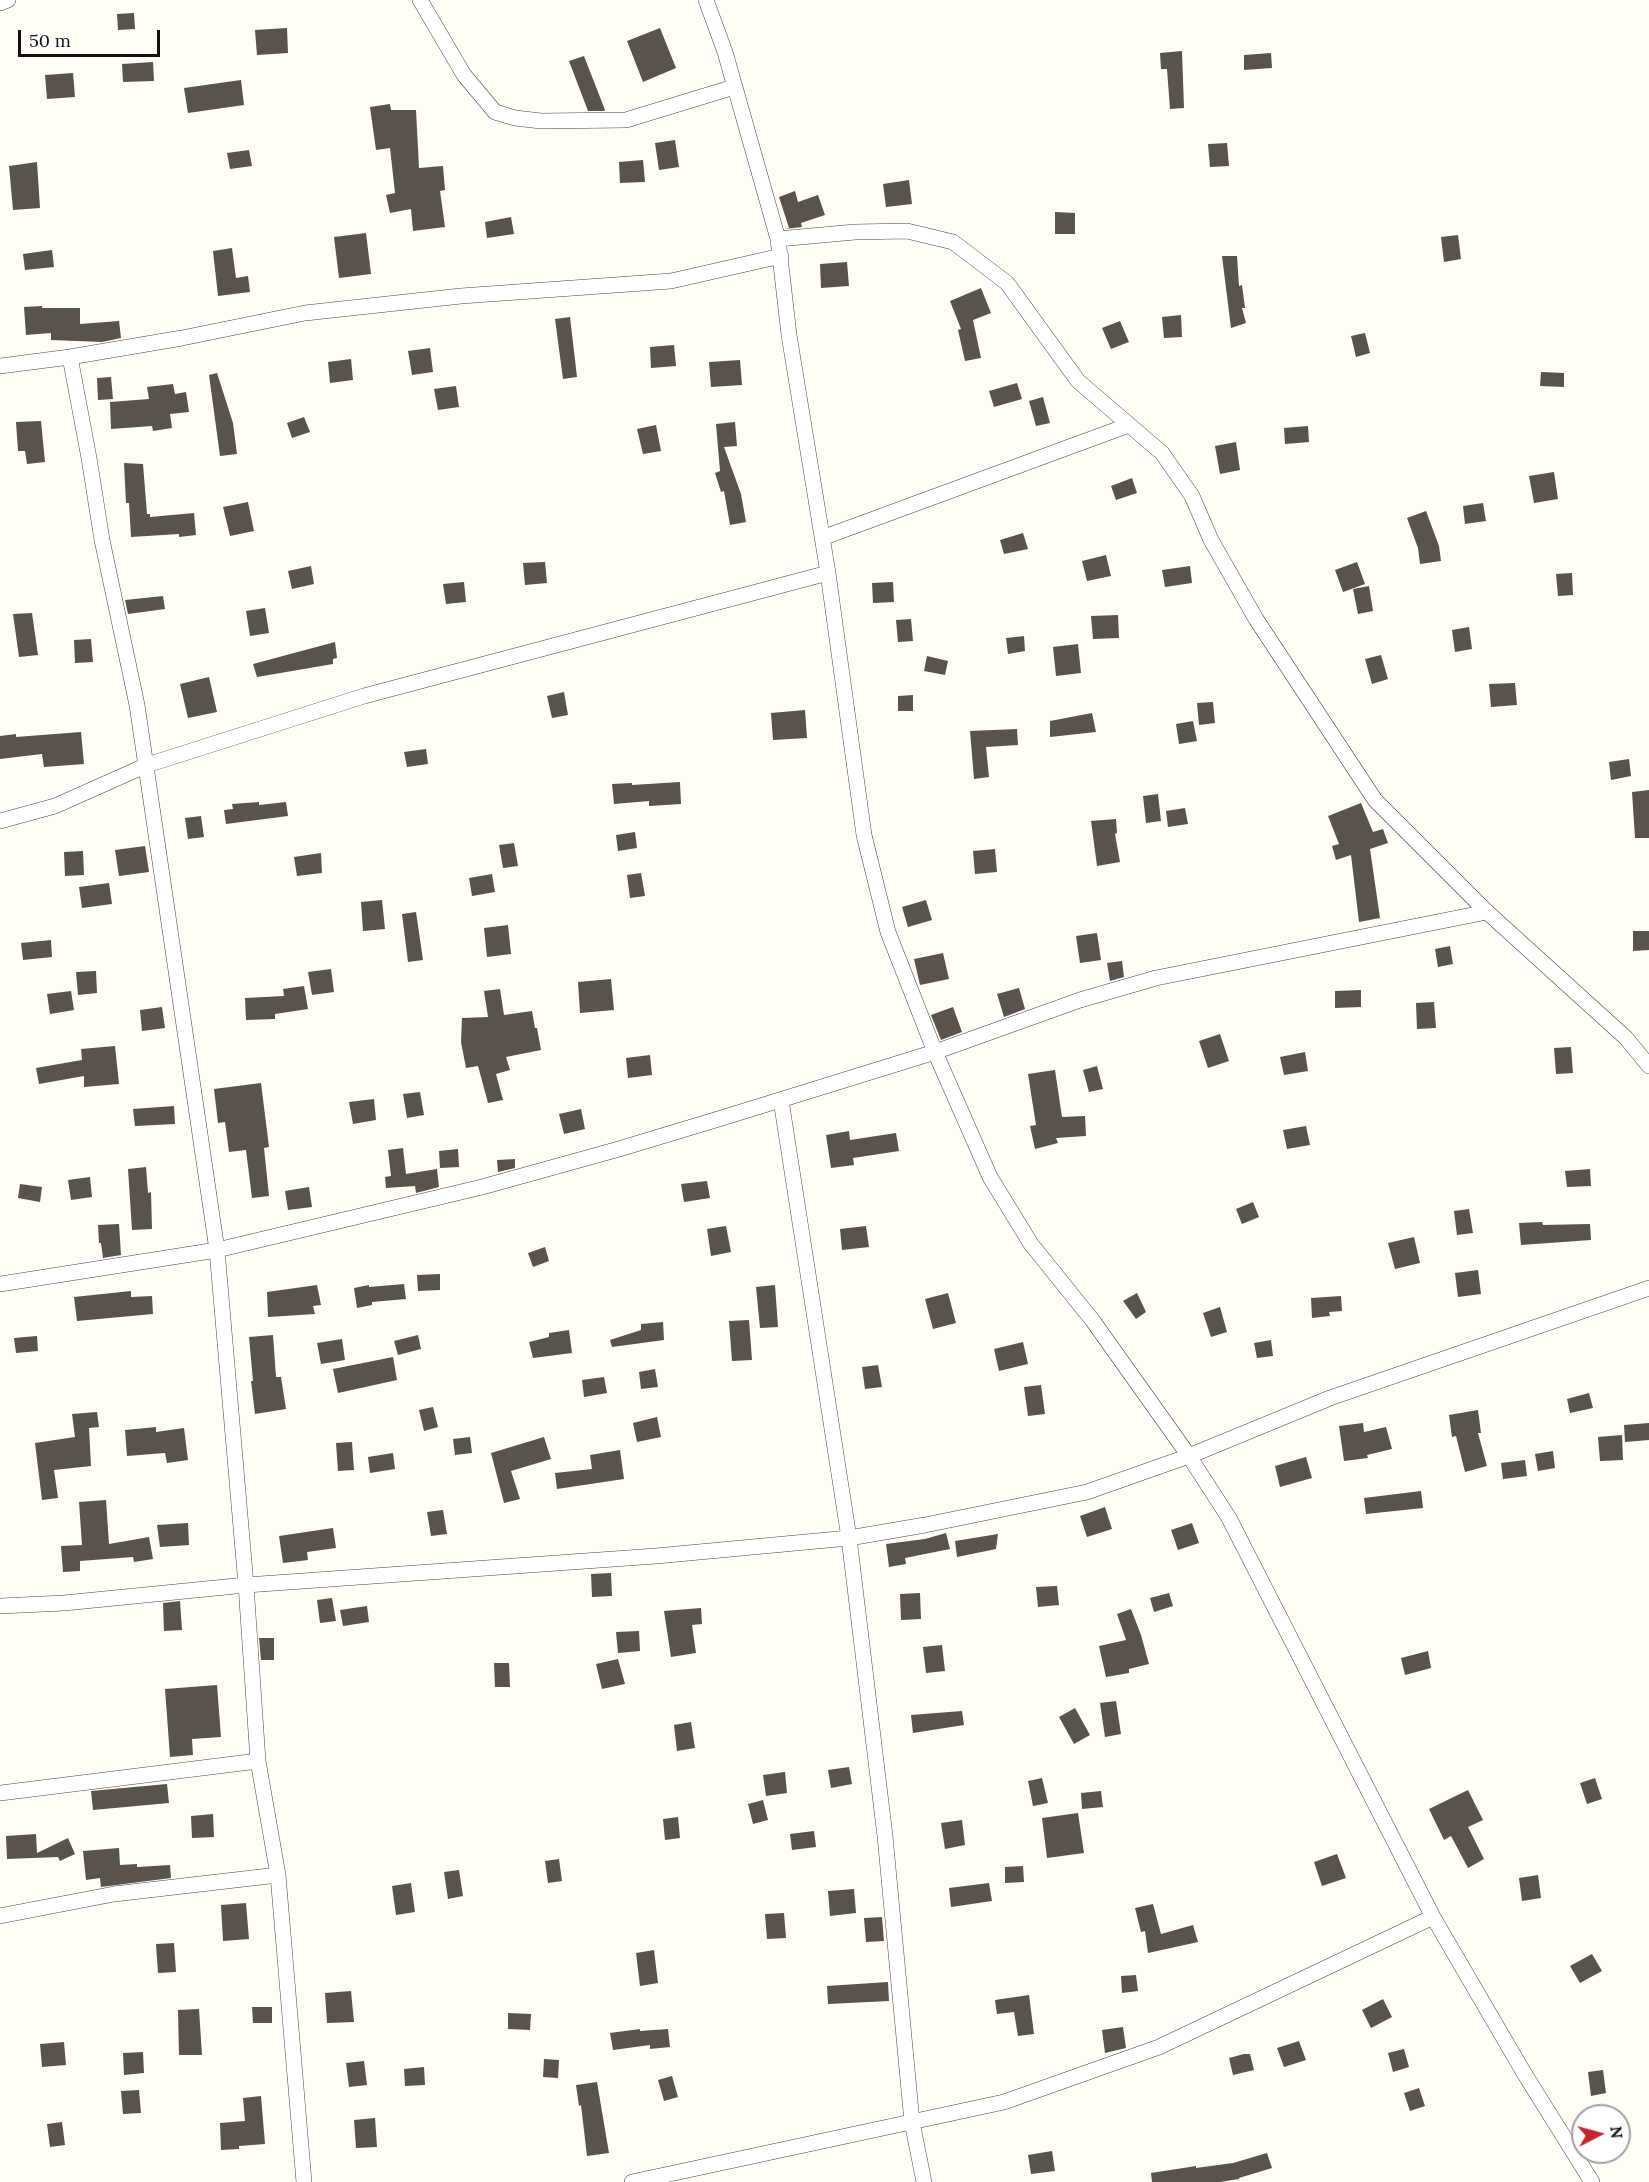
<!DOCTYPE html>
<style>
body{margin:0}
#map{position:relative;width:1649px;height:2182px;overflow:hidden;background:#fffdf5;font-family:Lora,serif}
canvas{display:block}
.north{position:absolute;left:1571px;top:2104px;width:60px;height:60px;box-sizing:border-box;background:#fff;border:2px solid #a0a0a0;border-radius:50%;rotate:84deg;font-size:16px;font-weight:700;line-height:24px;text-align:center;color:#111}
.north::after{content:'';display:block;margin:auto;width:21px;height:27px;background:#c4262e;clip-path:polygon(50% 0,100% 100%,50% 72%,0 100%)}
.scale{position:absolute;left:18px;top:30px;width:142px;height:27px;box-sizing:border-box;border:3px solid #111;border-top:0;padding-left:8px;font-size:18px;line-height:21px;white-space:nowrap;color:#111;-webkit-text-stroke:4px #fff;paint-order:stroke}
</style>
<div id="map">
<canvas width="1649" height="2182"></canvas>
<div class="north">N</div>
<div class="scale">50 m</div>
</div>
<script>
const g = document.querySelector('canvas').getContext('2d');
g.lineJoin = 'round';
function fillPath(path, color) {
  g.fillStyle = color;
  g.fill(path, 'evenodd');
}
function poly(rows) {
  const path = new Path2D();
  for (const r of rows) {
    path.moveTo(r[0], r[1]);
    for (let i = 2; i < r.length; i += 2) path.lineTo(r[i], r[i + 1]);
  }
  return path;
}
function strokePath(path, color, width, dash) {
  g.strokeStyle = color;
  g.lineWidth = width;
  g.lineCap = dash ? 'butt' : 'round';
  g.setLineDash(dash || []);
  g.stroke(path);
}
const building = poly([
 [134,13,135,29,118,30,117,14],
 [287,28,288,53,257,55,255,30],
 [660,28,676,68,643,82,627,41],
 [1182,51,1184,108,1170,109,1167,69,1161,69,1160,53],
 [1271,53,1272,68,1244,70,1244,55],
 [584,56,605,110,604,111,588,111,569,61],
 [153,62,154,81,123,82,122,64],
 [73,73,75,97,47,99,45,75],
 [241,80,244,105,188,113,184,88],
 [390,104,391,110,416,110,419,168,443,166,445,190,440,191,445,227,413,231,411,209,390,213,386,195,395,193,390,148,376,150,370,107],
 [675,140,679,167,659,170,655,143],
 [1227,143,1229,166,1210,167,1208,144],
 [249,150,252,166,230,169,227,153],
 [643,160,645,182,620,183,619,162],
 [37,162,40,208,13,210,9,166],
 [909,180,912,204,886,207,883,184],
 [795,191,798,202,818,195,825,215,801,223,802,227,785,229,789,228,779,197],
 [1055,212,1075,213,1075,234,1055,234],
 [511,217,514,234,487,238,485,222],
 [366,233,371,274,339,278,334,237],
 [1458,235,1461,259,1444,262,1441,237],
 [232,248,236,278,248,276,250,292,218,296,213,251],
 [52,250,54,267,25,270,23,254],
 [1222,256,1237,256,1239,286,1242,285,1245,308,1242,308,1246,323,1231,328],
 [847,262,849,286,821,288,820,264],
 [981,288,991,313,973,320,981,358,965,361,958,330,961,329,950,301],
 [42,306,42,308,80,308,80,324,119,321,121,338,102,342,51,340,51,333,26,335,24,307],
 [1181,315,1182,337,1164,338,1162,317],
 [570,317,577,377,563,379,555,319],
 [1120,321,1129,342,1111,349,1102,328],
 [1365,333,1370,353,1356,357,1351,336],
 [674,345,676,366,651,368,650,347],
 [430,348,433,372,412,375,408,351],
 [351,359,353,380,330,383,328,362],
 [740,360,742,385,711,387,709,362],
 [1541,372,1564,373,1564,387,1540,386],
 [217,373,233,423,237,454,220,456,209,375],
 [111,377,113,399,98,400,97,378],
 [1017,383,1022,399,994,407,989,391],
 [173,384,175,394,186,392,189,412,170,414,172,428,153,431,152,426,111,429,110,402,149,399,147,387],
 [456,386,459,407,438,410,434,389],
 [1043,397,1050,423,1036,426,1029,401],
 [304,417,310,432,292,438,287,423],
 [41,421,45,462,27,464,25,451,18,451,16,422],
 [735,422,737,446,724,447,741,494,746,522,730,525,724,491,721,492,715,473,720,471,716,424],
 [656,425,661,451,643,454,637,429],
 [1308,426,1309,442,1285,444,1284,428],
 [1236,442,1240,470,1220,474,1215,446],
 [124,463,143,464,147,514,150,514,150,517,194,513,196,535,179,537,179,534,131,537,129,503,126,503],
 [1554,472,1558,499,1534,503,1529,476],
 [1132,478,1137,493,1116,500,1111,486],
 [248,502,254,531,230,536,223,507],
 [1483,503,1486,521,1465,524,1463,506],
 [1426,511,1439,546,1441,561,1420,564,1418,548,1407,518],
 [1023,533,1028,549,1004,554,1000,540],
 [1106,555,1111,576,1087,581,1082,561],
 [545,562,547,583,525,585,523,563],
 [1357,562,1365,584,1343,592,1335,570],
 [311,566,314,584,292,589,288,571],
 [1190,566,1192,583,1165,587,1162,570],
 [1572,573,1573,595,1558,596,1556,574],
 [464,582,466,602,446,604,443,584],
 [893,582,894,602,873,603,872,583],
 [1369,586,1373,611,1358,614,1353,589],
 [163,596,165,609,128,614,125,600],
 [265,608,269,633,250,636,246,611],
 [32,613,38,655,19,657,13,614],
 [1118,615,1119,638,1093,639,1091,616],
 [911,619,913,641,898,642,896,620],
 [1469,627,1472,649,1455,652,1452,630],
 [1024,636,1025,651,1008,654,1006,638],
 [91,639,93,662,75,663,74,640],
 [335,642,337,658,333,659,333,664,257,677,253,664],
 [1078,644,1081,673,1056,676,1053,647],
 [1381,655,1388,679,1372,684,1365,659],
 [927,656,948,661,945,675,924,671],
 [209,677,217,712,188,718,180,684],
 [1515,683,1517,705,1491,707,1489,684],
 [564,692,568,715,552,718,547,696],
 [913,695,913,711,898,711,898,696],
 [1213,702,1215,723,1199,725,1197,703],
 [805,710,807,738,773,740,771,713],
 [1092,713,1096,732,1050,737,1050,721],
 [1193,721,1197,741,1179,744,1176,724],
 [1017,729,1018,745,986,747,989,777,974,779,970,731],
 [81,732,84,764,44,767,42,754,0,759,0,736,16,734,16,737],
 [426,749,428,764,407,767,404,752],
 [1629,759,1631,776,1611,780,1609,762],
 [680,782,681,804,649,806,649,801,614,804,612,784,632,783,632,785],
 [1649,790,1649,838,1635,838,1632,792],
 [1158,794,1161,821,1146,823,1143,796],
 [259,802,259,805,286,802,288,816,226,824,224,810,233,809,232,804],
 [1361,803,1373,832,1383,829,1388,843,1370,849,1380,918,1359,922,1351,855,1336,860,1332,846,1339,844,1328,816],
 [1185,808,1188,824,1168,827,1166,811],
 [201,816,204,837,188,839,185,818],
 [1116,819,1117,833,1115,834,1120,862,1097,866,1091,821],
 [635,832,637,848,618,851,616,835],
 [514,843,518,866,503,868,499,845],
 [145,846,149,872,119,876,115,850],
 [995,849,997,872,975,874,973,851],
 [83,851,84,875,65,876,64,852],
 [321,853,322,873,297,876,294,857],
 [641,873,645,896,630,898,627,875],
 [492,874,495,892,472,896,469,878],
 [109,883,112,904,82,908,79,887],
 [382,900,385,929,363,931,361,902],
 [926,900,932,920,908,927,902,907],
 [416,912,423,960,408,962,402,914],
 [508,925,511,954,487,957,484,928],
 [1633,931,1649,931,1649,950,1633,951],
 [1097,933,1101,960,1080,963,1076,936],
 [51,940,52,957,23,960,21,943],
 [1450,946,1453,964,1438,967,1435,949],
 [943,953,949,979,920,985,914,959],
 [1122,961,1124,977,1110,981,1107,963],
 [331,969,334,992,312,995,308,972],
 [96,971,97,993,78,995,76,972],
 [611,979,614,1010,580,1013,578,982],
 [304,986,308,1009,275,1014,275,1019,246,1020,245,998,284,996,283,989],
 [1019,988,1025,1009,1004,1017,997,994],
 [500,989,504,1015,532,1011,535,1028,537,1028,541,1050,506,1057,510,1070,496,1074,503,1100,488,1103,478,1066,466,1068,461,1042,462,1018,488,1017,484,991],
 [1361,990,1361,1007,1335,1008,1335,991],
 [71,991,74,1010,50,1014,47,994],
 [1434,1002,1436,1028,1417,1029,1416,1003],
 [162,1007,165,1028,142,1031,140,1010],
 [953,1007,962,1032,941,1040,931,1015],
 [1220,1034,1229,1061,1208,1068,1199,1041],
 [115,1046,119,1084,84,1087,84,1076,39,1084,36,1068,82,1060,81,1049],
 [1571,1047,1573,1073,1556,1074,1554,1048],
 [1305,1052,1308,1071,1284,1075,1280,1057],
 [650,1055,652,1075,628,1078,626,1058],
 [1097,1066,1103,1089,1089,1092,1083,1070],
 [1055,1070,1062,1117,1085,1116,1086,1136,1056,1138,1058,1143,1035,1149,1030,1126,1036,1125,1028,1074],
 [261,1083,269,1147,264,1148,269,1196,252,1198,246,1150,229,1152,225,1122,218,1123,214,1089],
 [420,1092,424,1115,407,1118,403,1094],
 [374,1099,376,1120,353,1124,349,1102],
 [174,1106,175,1124,135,1126,133,1109],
 [581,1109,585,1129,564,1134,559,1114],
 [1306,1126,1310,1145,1287,1149,1283,1130],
 [849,1131,850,1140,896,1133,899,1151,853,1158,854,1165,831,1168,826,1135],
 [403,1148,406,1174,437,1169,439,1187,416,1193,415,1186,386,1188,385,1177,391,1176,388,1150],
 [458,1149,459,1167,440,1168,439,1151],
 [515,1159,515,1168,498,1172,497,1160],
 [146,1167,148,1193,151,1192,152,1229,132,1230,128,1169],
 [1590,1169,1591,1186,1567,1187,1565,1171],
 [90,1177,92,1197,71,1200,68,1180],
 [707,1181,710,1198,684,1202,681,1184],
 [20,1184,42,1187,40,1202,18,1198],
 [309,1187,312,1207,288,1210,285,1191],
 [1253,1202,1259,1217,1242,1224,1236,1209],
 [1469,1209,1473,1233,1457,1235,1454,1211],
 [1542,1222,1543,1225,1590,1224,1591,1240,1521,1245,1519,1223],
 [119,1224,121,1255,103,1258,101,1243,99,1243,98,1225],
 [726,1226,731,1252,711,1256,707,1229],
 [866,1226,869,1247,842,1250,840,1229],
 [1414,1237,1420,1263,1395,1269,1388,1243],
 [545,1247,549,1261,533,1267,528,1253],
 [1478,1270,1481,1294,1458,1297,1455,1273],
 [440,1274,440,1290,418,1291,417,1275],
 [404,1284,406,1299,372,1302,372,1305,357,1308,354,1288,369,1285,369,1287],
 [317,1285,321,1305,313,1306,315,1314,268,1317,267,1292],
 [775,1285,778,1327,760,1328,756,1287],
 [131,1291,131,1297,152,1296,153,1314,77,1321,74,1297],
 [948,1293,956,1323,933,1329,925,1299],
 [1137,1293,1146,1312,1136,1319,1123,1301],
 [1341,1296,1342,1311,1329,1312,1330,1316,1312,1318,1311,1298],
 [1220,1307,1227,1332,1211,1337,1203,1313],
 [749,1320,752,1360,732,1361,729,1321],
 [663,1322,664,1340,612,1347,610,1340,641,1330,641,1324],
 [569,1330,572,1353,533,1358,529,1342,549,1337,549,1333],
 [273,1335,276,1377,281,1377,286,1409,255,1414,251,1381,253,1381,249,1337],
 [418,1335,421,1349,398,1355,394,1341],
 [37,1336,38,1351,16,1353,14,1338],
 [342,1339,345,1360,321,1364,317,1343],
 [1271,1340,1273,1356,1257,1358,1254,1343],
 [1023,1342,1028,1364,999,1371,994,1349],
 [393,1357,397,1380,338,1393,333,1369],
 [878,1365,882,1387,865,1389,862,1367],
 [655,1369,658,1387,641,1389,639,1372],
 [604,1377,607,1393,584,1397,582,1380],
 [1041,1385,1045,1414,1028,1416,1024,1387],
 [1589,1393,1593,1408,1570,1413,1567,1399],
 [433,1407,438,1427,424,1431,419,1410],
 [1478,1410,1481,1433,1478,1433,1487,1466,1465,1472,1456,1436,1452,1437,1449,1415],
 [97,1412,99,1427,89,1428,91,1466,54,1470,58,1498,42,1500,35,1443,75,1437,72,1414],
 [657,1417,661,1437,637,1442,633,1423],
 [1363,1423,1364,1432,1386,1427,1392,1449,1367,1455,1368,1458,1344,1461,1339,1426],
 [1649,1423,1649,1440,1625,1442,1624,1425],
 [156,1427,156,1432,184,1428,188,1460,167,1463,165,1453,127,1456,125,1430],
 [1622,1435,1623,1460,1600,1461,1598,1437],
 [470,1437,472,1453,455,1455,453,1439],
 [544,1437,551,1459,511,1471,520,1499,504,1503,491,1453],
 [352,1442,354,1470,338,1471,336,1443],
 [620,1450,624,1479,557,1489,555,1473,592,1469,590,1455],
 [1553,1451,1555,1468,1538,1471,1535,1454],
 [393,1453,395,1469,370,1473,368,1457],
 [1306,1457,1312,1478,1280,1487,1275,1466],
 [1525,1460,1527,1476,1503,1479,1501,1463],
 [1421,1491,1423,1508,1366,1514,1364,1498],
 [106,1500,109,1544,149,1537,153,1559,134,1562,133,1557,80,1561,80,1571,63,1572,61,1546,82,1545,79,1502],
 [1105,1507,1112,1529,1087,1537,1080,1516],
 [443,1510,447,1534,431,1536,427,1512],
 [188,1523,189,1545,160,1547,157,1525],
 [1192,1523,1199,1543,1178,1550,1171,1530],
 [333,1528,336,1548,307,1552,308,1560,283,1563,279,1536],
 [946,1533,950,1549,905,1558,906,1564,889,1567,886,1544,925,1539],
 [998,1534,996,1549,957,1557,955,1541],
 [611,1573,612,1596,592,1597,591,1574],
 [1057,1586,1059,1605,1038,1607,1036,1587],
 [920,1593,921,1619,901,1620,900,1594],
 [1169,1593,1173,1606,1154,1612,1150,1598],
 [332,1598,336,1621,320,1623,317,1600],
 [180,1601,182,1630,164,1631,163,1603],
 [367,1606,369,1622,343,1626,340,1610],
 [701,1608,702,1624,692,1625,696,1653,671,1657,664,1611],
 [1131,1609,1141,1635,1149,1664,1129,1669,1129,1673,1106,1677,1099,1646,1126,1640,1117,1614],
 [639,1631,640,1651,618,1653,616,1632],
 [259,1638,274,1638,274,1660,261,1660],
 [942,1645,945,1671,926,1673,923,1647],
 [1428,1651,1431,1668,1405,1675,1401,1658],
 [618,1659,625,1684,602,1689,596,1664],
 [494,1663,509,1663,510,1687,495,1687],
 [217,1685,221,1737,192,1739,193,1755,170,1757,165,1689],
 [1116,1701,1121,1734,1105,1737,1100,1703],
 [1075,1708,1090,1735,1074,1744,1059,1717],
 [962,1711,964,1725,913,1733,911,1715],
 [691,1722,695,1748,677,1751,674,1725],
 [849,1767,852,1784,831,1788,828,1770],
 [785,1772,787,1793,766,1796,763,1775],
 [1042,1778,1048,1803,1033,1806,1028,1781],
 [1595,1778,1602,1799,1587,1804,1580,1783],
 [167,1784,169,1803,93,1810,91,1791],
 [1468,1790,1483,1820,1468,1827,1484,1859,1468,1868,1451,1836,1444,1840,1429,1809],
 [1101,1791,1103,1807,1082,1809,1081,1793],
 [763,1800,768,1820,753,1824,748,1804],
 [1078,1813,1084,1853,1047,1858,1042,1818],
 [213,1814,214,1837,192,1838,191,1816],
 [678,1817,680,1838,665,1840,663,1819],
 [962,1820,965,1845,945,1849,941,1823],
 [814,1831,816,1847,792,1850,790,1834],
 [36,1834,37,1853,68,1838,75,1854,60,1861,58,1857,7,1859,6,1836],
 [119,1848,120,1865,137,1864,137,1867,170,1865,171,1878,101,1887,100,1878,86,1880,83,1851],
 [1337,1854,1346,1878,1322,1886,1314,1862],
 [559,1859,562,1881,548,1883,545,1861],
 [1023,1866,1024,1882,1005,1883,1005,1867],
 [459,1870,463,1896,448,1899,444,1872],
 [1538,1875,1541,1898,1522,1901,1519,1878],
 [411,1883,415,1912,396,1915,392,1886],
 [989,1883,992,1901,951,1907,949,1888],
 [854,1889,856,1913,830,1916,828,1891],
 [246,1903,249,1939,223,1941,221,1905],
 [1153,1904,1161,1934,1193,1925,1198,1942,1148,1953,1145,1931,1141,1932,1135,1908],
 [784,1913,786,1938,767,1939,765,1914],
 [882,1917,884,1941,866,1942,864,1918],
 [174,1943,176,1972,158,1973,156,1944],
 [654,1950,658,1983,640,1986,636,1953],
 [1592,1954,1602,1971,1580,1983,1570,1966],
 [1136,1975,1138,1991,1122,1993,1121,1976],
 [888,1982,889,2001,828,2004,827,1986],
 [351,1991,354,2022,327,2023,325,1993],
 [1029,1995,1034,2034,1018,2036,1014,2012,997,2014,995,2000],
 [1383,1999,1392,2017,1371,2028,1362,2010],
 [252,2007,272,2007,272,2023,253,2023],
 [199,2009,202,2055,179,2055,178,2010],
 [508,2013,531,2014,530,2030,508,2029],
 [1123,2027,1126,2048,1105,2053,1102,2030],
 [640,2029,640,2031,668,2029,670,2047,650,2049,650,2045,613,2050,610,2033],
 [1299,2041,1306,2060,1284,2067,1277,2048],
 [64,2042,66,2065,42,2067,40,2044],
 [1404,2049,1409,2067,1393,2072,1388,2053],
 [143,2052,144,2073,124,2075,123,2053],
 [1244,2054,1250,2054,1254,2070,1233,2075,1229,2058],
 [544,2059,559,2060,558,2078,543,2077],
 [364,2061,367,2085,349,2087,346,2063],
 [424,2067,425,2085,405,2086,404,2069],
 [1603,2070,1606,2093,1591,2096,1588,2072],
 [672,2076,678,2097,664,2101,658,2080],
 [597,2082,609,2153,587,2156,581,2105,579,2106,576,2085],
 [1419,2088,1425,2106,1410,2111,1404,2093],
 [139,2090,141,2113,123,2114,121,2091],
 [261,2096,265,2144,239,2146,239,2149,221,2150,220,2123,245,2121,243,2098],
 [375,2118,377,2147,356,2148,354,2120],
 [62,2122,65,2145,50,2147,47,2124],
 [1052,2151,1055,2171,1031,2174,1028,2155],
 [1267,2153,1272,2168,1239,2178,1239,2179,1220,2182,1152,2182,1151,2173,1196,2166,1196,2168,1233,2163]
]);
const street = poly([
 [420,0,464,75,495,112,515,118,541,121,626,120,734,87],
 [706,0,725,52,778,239,789,335,828,573,864,835,888,932,935,1052,990,1177,1031,1244,1093,1321,1189,1456,1229,1518,1433,1917,1524,2073,1592,2182],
 [0,3,8,0],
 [778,239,855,232,907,231,953,242,1007,283,1078,381,1162,453,1192,496,1211,540,1256,619,1375,800,1487,912,1626,1038,1649,1066],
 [70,357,89,458,102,540,137,705,217,1250,246,1585,258,1761,278,1875,304,2182],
 [0,366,70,357,182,338,305,313,461,296,671,281,781,256],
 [822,538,1129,425],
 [0,821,55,806,147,765,364,696,828,573],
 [781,1100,849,1538,885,1836,912,2122,924,2182],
 [0,1284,217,1250,482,1187,619,1149,725,1117,935,1052,1080,1000,1156,978,1487,912],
 [0,1606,64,1603,246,1585,656,1556,849,1538,925,1525,1087,1492,1189,1456,1330,1398,1649,1288],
 [0,1793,258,1761],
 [0,1916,114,1894,278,1875],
 [632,2182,1004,2102,1159,2047,1433,1917]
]);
fillPath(building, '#5a524d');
strokePath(street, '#444', 16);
strokePath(street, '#fff', 15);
</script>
